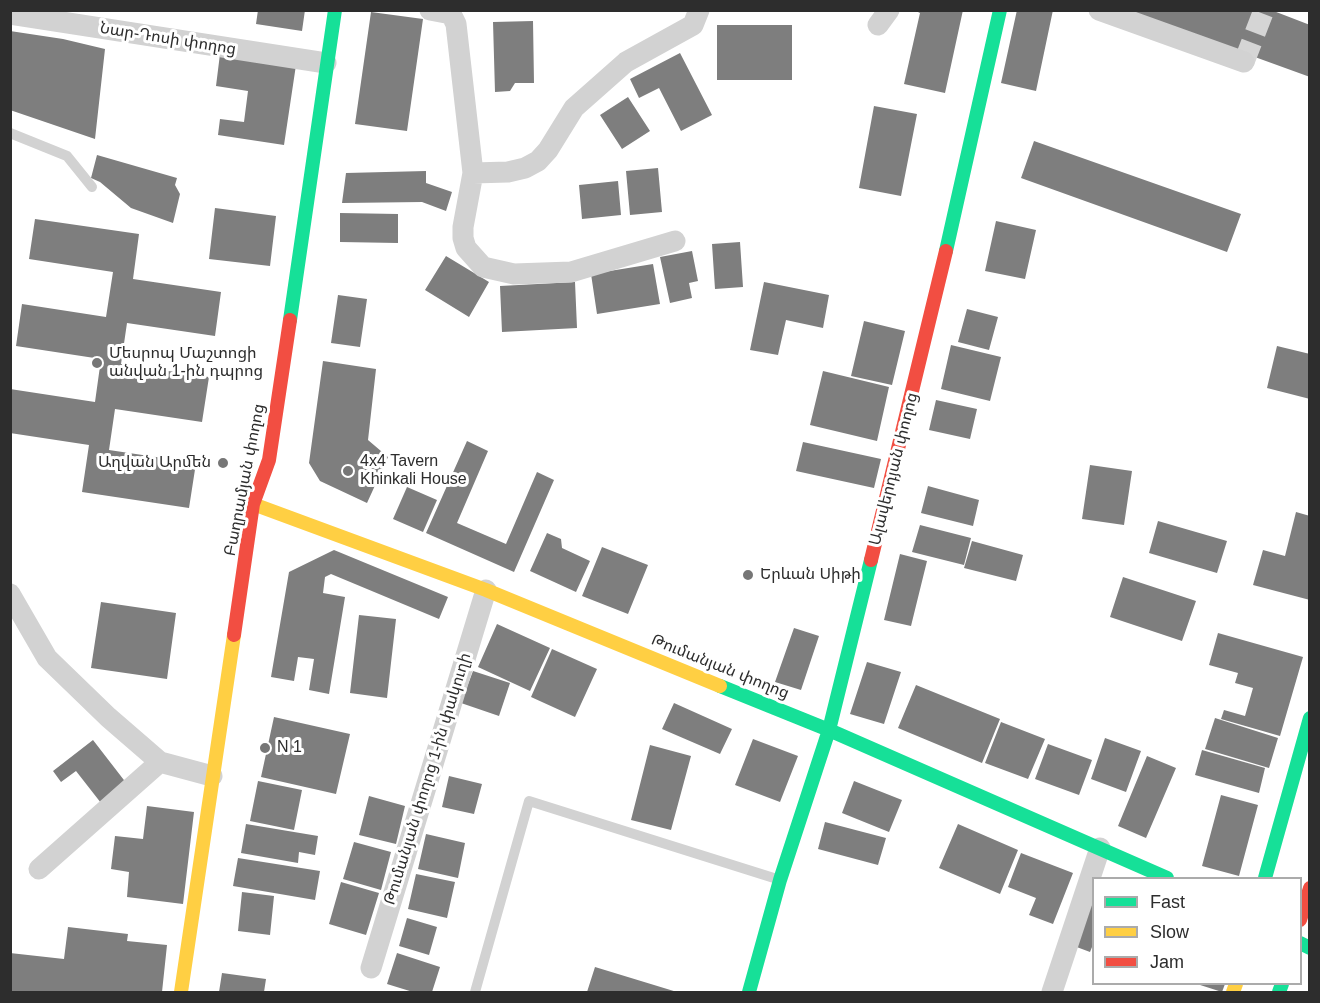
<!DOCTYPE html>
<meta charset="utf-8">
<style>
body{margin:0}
#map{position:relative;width:1320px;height:1003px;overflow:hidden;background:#fff;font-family:Arial,sans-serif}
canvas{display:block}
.frame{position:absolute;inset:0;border:12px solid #2d2d2d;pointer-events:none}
.legend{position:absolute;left:1092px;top:877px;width:210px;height:108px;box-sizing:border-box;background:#fff;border:2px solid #ababab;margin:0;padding:8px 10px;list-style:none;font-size:18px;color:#2d2d2d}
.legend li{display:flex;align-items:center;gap:12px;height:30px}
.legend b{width:30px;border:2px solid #ababab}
</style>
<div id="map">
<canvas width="1320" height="1003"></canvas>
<div class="frame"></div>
<ul class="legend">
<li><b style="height:8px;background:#16e098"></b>Fast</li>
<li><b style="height:8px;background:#ffcf43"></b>Slow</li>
<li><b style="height:8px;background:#f24e42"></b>Jam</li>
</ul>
</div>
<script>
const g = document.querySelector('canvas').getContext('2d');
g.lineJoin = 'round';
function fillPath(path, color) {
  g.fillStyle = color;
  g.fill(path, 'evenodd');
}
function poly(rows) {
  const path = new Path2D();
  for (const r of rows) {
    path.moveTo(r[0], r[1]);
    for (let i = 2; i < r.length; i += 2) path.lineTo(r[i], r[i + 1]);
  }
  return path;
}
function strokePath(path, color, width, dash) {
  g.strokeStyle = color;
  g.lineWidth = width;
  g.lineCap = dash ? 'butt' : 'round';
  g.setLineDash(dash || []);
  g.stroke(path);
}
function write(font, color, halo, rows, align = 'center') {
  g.font = font + ' Arial,"Noto Sans Armenian",sans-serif';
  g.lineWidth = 6;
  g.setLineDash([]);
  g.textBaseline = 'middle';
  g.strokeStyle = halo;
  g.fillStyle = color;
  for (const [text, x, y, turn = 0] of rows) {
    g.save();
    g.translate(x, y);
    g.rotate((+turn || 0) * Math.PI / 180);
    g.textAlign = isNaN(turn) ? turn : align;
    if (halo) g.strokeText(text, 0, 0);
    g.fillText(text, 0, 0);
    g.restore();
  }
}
const building = poly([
 [258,10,305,10,302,31,256,24],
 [914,10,963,10,945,93,904,84,920,13],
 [1017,10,1053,10,1036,91,1001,83],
 [1271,10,1310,25,1310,77,1128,11],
 [371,12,423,19,407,131,355,124],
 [533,21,534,83,515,83,510,91,495,92,493,22],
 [717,25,792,25,792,80,717,80],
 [10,31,63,39,105,49,95,139,10,110],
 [680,53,712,115,681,131,659,88,639,98,630,79],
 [220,54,296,65,284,145,218,135,220,119,244,122,248,91,216,86],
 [628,97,650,131,622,149,600,115],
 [874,106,917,114,901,196,859,188],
 [1034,141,1241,214,1227,252,1021,178],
 [97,155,177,178,175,185,180,194,173,223,131,208,100,182,91,178],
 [658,168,662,212,630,215,626,171],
 [426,171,426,183,452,192,446,211,422,202,342,203,346,173],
 [618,181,621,215,582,219,579,185],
 [215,208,276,216,270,266,209,259],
 [340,213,398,214,398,243,340,242],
 [35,219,139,234,133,279,221,292,215,336,127,323,121,364,209,377,202,422,115,409,109,450,196,463,189,508,82,492,89,445,10,433,10,389,95,402,101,359,16,346,22,304,106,317,113,272,29,259],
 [996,221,1036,230,1025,279,985,271],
 [740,242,743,287,715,289,712,244],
 [692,251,698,281,689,283,692,298,670,303,660,257],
 [446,256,489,282,469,317,425,290],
 [653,264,660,304,597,314,591,274],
 [575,282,577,328,502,332,500,286],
 [764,282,829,295,823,328,786,320,778,355,750,350],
 [338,295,367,299,360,347,331,343],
 [967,309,998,317,989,350,958,342],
 [864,321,905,331,892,385,851,376],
 [951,345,1001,357,990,401,941,389],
 [1277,346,1310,354,1310,399,1267,388],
 [323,361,376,369,368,440,388,457,367,503,320,481,309,463],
 [823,371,889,387,877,441,810,425],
 [936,400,977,409,970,439,929,430],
 [467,441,488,451,457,523,506,544,537,472,554,480,514,572,426,533],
 [803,442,881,459,874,488,796,471],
 [1090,465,1132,471,1124,525,1082,519],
 [928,486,979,500,973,526,921,513],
 [407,487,437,500,423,532,393,519],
 [1296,512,1310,516,1310,600,1253,585,1263,550,1285,556],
 [1158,521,1227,541,1217,573,1149,553],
 [920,525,971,538,964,565,912,552],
 [547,533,561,539,562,548,590,561,576,592,530,571],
 [972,541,1023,555,1016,581,964,568],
 [602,547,648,565,628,614,582,596],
 [334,550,448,597,439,619,331,574,325,577,323,593,345,597,329,694,309,690,314,659,298,657,294,681,271,677,289,572],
 [900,554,927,561,911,626,884,620],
 [1123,577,1196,601,1182,641,1110,617],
 [101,602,176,613,167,679,91,668],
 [359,615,396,619,387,698,350,693],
 [497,624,550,648,530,691,478,667],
 [794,628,819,636,801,690,775,682],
 [1218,633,1303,657,1280,736,1221,719,1224,710,1245,716,1253,688,1235,683,1238,673,1209,665],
 [552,649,597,669,575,717,531,697],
 [867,662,901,672,884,724,850,714],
 [473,671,510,683,499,716,461,703],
 [916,685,1000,719,982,763,898,728],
 [674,703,732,729,720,754,662,729],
 [274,717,350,734,336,794,261,777],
 [1215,718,1278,738,1269,768,1205,749],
 [1001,722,1045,739,1028,779,985,763],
 [1105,738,1141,751,1126,792,1091,779],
 [753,739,798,756,780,802,735,785],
 [93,740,127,784,101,803,76,771,61,782,53,771],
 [1048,744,1092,760,1079,795,1035,779],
 [650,745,691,756,671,830,631,820],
 [1202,750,1265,768,1259,793,1195,775],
 [1147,756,1176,768,1146,838,1118,826],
 [449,776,482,784,474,814,442,807],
 [258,781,302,790,294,830,250,821],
 [854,781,902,800,889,832,842,813],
 [1221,795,1258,805,1239,876,1202,866],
 [369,796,405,806,396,844,359,835],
 [147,806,194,812,183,904,127,897,129,872,111,869,115,836,143,839],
 [825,822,886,838,878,865,818,849],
 [246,824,318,836,315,855,299,852,298,863,241,853],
 [958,824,1018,850,1000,894,939,868],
 [426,834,465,843,458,878,418,869],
 [354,842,391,852,381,890,343,879],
 [1021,853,1073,873,1053,924,1029,915,1036,898,1008,887],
 [238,858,320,871,315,900,233,886],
 [416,874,455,882,447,918,408,909],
 [341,882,379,893,366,935,329,924],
 [242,892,274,896,270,935,238,931],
 [1094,899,1094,942,1090,952,1074,946],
 [407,918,437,927,429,955,399,946],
 [68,927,128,934,127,941,167,945,162,992,10,992,10,953,64,959],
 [397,953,440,967,432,992,413,992,387,984],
 [595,967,677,992,587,992],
 [222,973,266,979,264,992,219,992],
 [1197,984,1225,984,1222,992]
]);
const streetTunnel = poly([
 [1244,62,1264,10]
]);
const lane = poly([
 [10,133,67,156,92,187],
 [475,992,529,801,777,879]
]);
const street = poly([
 [430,10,451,14,456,24,473,173,463,227,463,238,466,248,483,267,514,274,571,272,675,241],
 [1099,10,1244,62],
 [10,14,326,63],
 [878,25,889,10],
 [473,173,508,172,525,168,538,161,548,150,574,108,626,62,693,25,699,10],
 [10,594,47,658,108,717,160,762,212,776],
 [39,869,160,762],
 [371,968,486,590],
 [1052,992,1100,848]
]);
const fast = poly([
 [946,251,1000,10],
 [290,320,335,10],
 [720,686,829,730,1167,878],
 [1265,878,1310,718],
 [1300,943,1310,948],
 [749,992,780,880,829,730,871,560],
 [1279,992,1282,984]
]);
const slow = poly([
 [253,504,486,590,720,686],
 [181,992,234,635],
 [1233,992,1236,984]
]);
const jam = poly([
 [871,560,946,251],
 [234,635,253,504,269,460,290,320],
 [1300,920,1310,888]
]);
const markers = [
 [97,363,6,"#767676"],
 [223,463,6,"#767676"],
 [348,471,6,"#767676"],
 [748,575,6,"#767676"],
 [265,748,6,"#767676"]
];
const streetNames = [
 ["Նար-Դոսի փողոց",168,39,9],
 ["Ալավերդյան փողոց",894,469,-76],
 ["Բաղրամյան փողոց",245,480,-79],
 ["Թումանյան փողոց",720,667,22],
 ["Թումանյան փողոց 1-ին փակուղի",428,779,-73]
];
const poiNames = [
 ["Մեսրոպ Մաշտոցի",109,354],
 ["անվան 1-ին դպրոց",109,372],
 ["4x4 Tavern",360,462],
 ["Khinkali House",360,480],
 ["Աղվան Արմեն",211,463,"right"],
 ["Երևան Սիթի",760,575],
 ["N 1",277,748]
];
fillPath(building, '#7e7e7e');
strokePath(streetTunnel, '#d5d5d5', 21, [21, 10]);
strokePath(lane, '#d2d2d2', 10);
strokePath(street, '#d2d2d2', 21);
strokePath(fast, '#16e098', 14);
strokePath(slow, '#ffcf43', 14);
strokePath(jam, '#f24e42', 14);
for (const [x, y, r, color] of markers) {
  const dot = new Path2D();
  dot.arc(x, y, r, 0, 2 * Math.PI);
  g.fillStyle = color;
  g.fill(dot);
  strokePath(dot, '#fff', 2);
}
write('16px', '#2d2d2d', '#fff', streetNames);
write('16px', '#2d2d2d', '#fff', poiNames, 'left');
</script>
